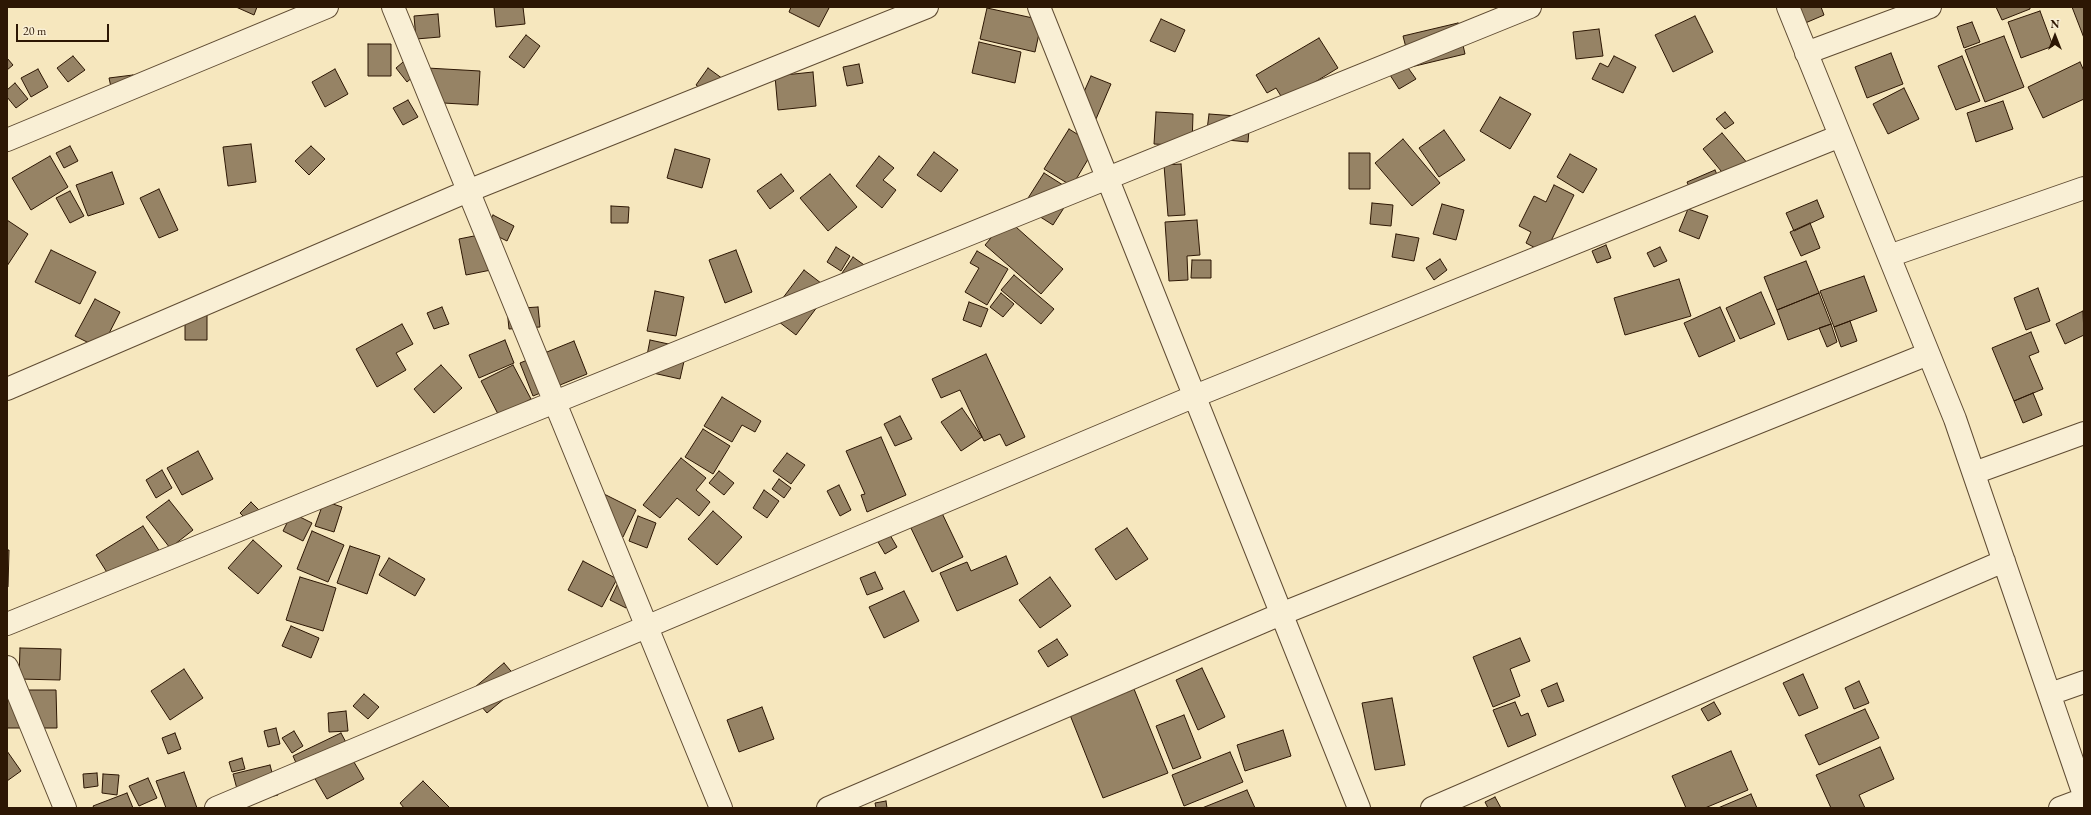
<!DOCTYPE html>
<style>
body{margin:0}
#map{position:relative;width:2091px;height:815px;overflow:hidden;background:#f6e7be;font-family:"EB Garamond",serif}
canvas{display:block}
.frame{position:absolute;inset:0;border:8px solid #2d1704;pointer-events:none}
.north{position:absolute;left:2035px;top:16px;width:40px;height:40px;-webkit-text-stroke:3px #f9efd5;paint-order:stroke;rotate:0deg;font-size:11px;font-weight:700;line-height:16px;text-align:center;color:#2d1704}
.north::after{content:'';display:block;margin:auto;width:14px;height:18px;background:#2d1704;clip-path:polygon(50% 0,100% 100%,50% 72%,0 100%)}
.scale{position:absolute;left:16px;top:24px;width:93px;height:18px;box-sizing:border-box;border:2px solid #2d1704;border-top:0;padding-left:5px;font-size:12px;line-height:14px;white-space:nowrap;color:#2d1704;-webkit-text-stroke:3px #f9efd5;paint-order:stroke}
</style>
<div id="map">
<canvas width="2091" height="815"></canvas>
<div class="frame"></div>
<div class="north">N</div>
<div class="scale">20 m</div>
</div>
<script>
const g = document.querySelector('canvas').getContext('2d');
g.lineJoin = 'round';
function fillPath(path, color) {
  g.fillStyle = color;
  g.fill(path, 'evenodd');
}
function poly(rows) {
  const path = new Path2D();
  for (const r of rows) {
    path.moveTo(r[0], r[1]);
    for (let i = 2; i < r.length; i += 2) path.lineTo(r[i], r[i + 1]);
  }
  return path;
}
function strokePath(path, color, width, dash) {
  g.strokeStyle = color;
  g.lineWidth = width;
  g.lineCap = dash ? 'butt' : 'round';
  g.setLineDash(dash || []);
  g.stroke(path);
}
const building = poly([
 [236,7,257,7,254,15,236,7],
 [494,7,523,7,525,24,496,27,494,7],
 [791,7,827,7,829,8,819,27,789,12,791,7],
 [1795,7,1821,7,1824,15,1803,24,1795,7],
 [1996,7,2030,7,2030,9,2002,20,1996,7],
 [2072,7,2084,7,2084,38,2072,7],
 [987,8,1042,20,1035,52,980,39,987,8],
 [2040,11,2053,46,2021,58,2008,22,2040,11],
 [438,14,440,37,416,39,414,16,438,14],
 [1695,16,1713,52,1673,72,1655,35,1695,16],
 [1161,19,1185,30,1175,52,1150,41,1161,19],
 [1972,22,1980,42,1964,48,1957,27,1972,22],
 [1458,23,1465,54,1411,67,1403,36,1458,23],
 [1599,29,1603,56,1576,59,1573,32,1599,29],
 [526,35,540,46,524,68,509,57,526,35],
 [2004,36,2024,87,1985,102,1965,50,2004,36],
 [1319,38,1338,68,1284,101,1276,88,1267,93,1256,75,1319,38],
 [979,42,1021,52,1015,83,972,73,979,42],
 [368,44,391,44,391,76,368,76,368,44],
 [1891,53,1903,84,1867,98,1855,67,1891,53],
 [73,56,85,70,68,82,57,68,73,56],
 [1614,56,1636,67,1623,93,1592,79,1600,63,1608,67,1614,56],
 [1962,56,1980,101,1956,110,1938,66,1962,56],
 [409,57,421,70,407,82,396,68,409,57],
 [7,58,13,65,7,70,7,58],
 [2080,62,2084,71,2084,99,2043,118,2028,87,2080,62],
 [859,64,863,83,847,86,843,67,859,64],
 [1406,65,1416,79,1399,89,1390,75,1406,65],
 [427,68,480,71,478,105,426,102,427,68],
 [708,68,723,79,711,96,696,85,708,68],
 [38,69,48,87,31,97,21,78,38,69],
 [335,69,348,94,325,107,312,82,335,69],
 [813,72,816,106,778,110,775,76,813,72],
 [133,75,136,93,113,96,109,78,133,75],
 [1091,76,1111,84,1096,119,1076,110,1091,76],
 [15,83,28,99,16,108,7,97,7,90,15,83],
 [1904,88,1919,119,1888,134,1873,104,1904,88],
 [1500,97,1531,114,1510,149,1480,131,1500,97],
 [408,100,418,117,403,125,393,108,408,100],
 [2003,101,2013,129,1976,142,1967,113,2003,101],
 [1156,112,1193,114,1192,146,1154,144,1156,112],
 [1725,112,1734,123,1725,129,1716,119,1725,112],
 [1209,114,1250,117,1248,142,1206,138,1209,114],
 [1069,129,1096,146,1072,186,1044,169,1069,129],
 [1444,130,1465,160,1439,177,1419,148,1444,130],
 [1722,133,1754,171,1735,188,1703,149,1722,133],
 [1403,139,1440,183,1412,206,1375,163,1403,139],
 [251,144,256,182,228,186,223,147,251,144],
 [70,146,78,161,64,168,56,153,70,146],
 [311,146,325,159,309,175,295,161,311,146],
 [675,149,710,159,702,188,667,178,675,149],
 [934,152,958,170,941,192,917,175,934,152],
 [1349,153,1370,153,1370,189,1349,189,1349,153],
 [1570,154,1597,169,1583,193,1557,177,1570,154],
 [50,156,68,187,31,210,12,178,50,156],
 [879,156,894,168,883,180,896,190,882,208,856,186,879,156],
 [1181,164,1185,215,1168,216,1164,165,1181,164],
 [1715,170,1724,190,1695,201,1687,182,1715,170],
 [112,172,124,204,88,216,76,185,112,172],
 [1044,173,1074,192,1053,225,1023,206,1044,173],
 [781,174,794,191,770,209,757,191,781,174],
 [830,174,857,207,828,231,800,198,830,174],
 [1554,185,1574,195,1545,253,1526,243,1531,232,1519,226,1534,196,1546,202,1554,185],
 [159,189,178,230,159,238,140,198,159,189],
 [70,191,84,216,70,223,56,198,70,191],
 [1817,200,1824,217,1794,231,1786,213,1817,200],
 [1372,203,1393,205,1391,226,1370,224,1372,203],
 [1442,204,1464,210,1456,240,1433,234,1442,204],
 [611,206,629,207,628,223,611,223,611,206],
 [1688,209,1708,216,1699,239,1679,231,1688,209],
 [493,215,514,226,507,241,485,230,493,215],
 [1007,219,1063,269,1041,294,985,245,1007,219],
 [7,220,28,234,7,266,7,220],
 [1197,220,1200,255,1187,256,1188,280,1169,281,1165,222,1197,220],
 [1810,223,1820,248,1801,256,1790,232,1810,223],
 [484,234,491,270,466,275,459,239,484,234],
 [1396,234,1419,238,1414,261,1392,257,1396,234],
 [1606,245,1611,258,1597,263,1592,251,1606,245],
 [836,247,850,256,841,271,827,262,836,247],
 [1660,247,1667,261,1654,267,1647,253,1660,247],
 [51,250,96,272,80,304,35,282,51,250],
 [736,250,752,292,725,303,709,260,736,250],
 [977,251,1008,269,987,305,965,292,979,268,970,263,977,251],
 [853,257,867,267,857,283,842,273,853,257],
 [1440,259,1447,270,1434,280,1426,268,1440,259],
 [1192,260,1211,260,1211,278,1191,278,1192,260],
 [1806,261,1819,293,1777,310,1764,277,1806,261],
 [804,270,830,290,796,335,770,315,804,270],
 [1014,275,1054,309,1041,324,1001,290,1014,275],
 [1864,276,1877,311,1834,327,1820,291,1864,276],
 [1679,279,1691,316,1625,335,1614,298,1679,279],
 [2038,288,2050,321,2026,330,2014,298,2038,288],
 [655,291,684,297,676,336,647,331,655,291],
 [1761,292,1775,324,1740,339,1726,308,1761,292],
 [1001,293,1014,304,1003,317,990,307,1001,293],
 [1819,293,1831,324,1788,340,1777,310,1819,293],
 [95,299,120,312,101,349,75,336,95,299],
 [969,302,988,309,981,327,963,320,969,302],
 [442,307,449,324,434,329,427,313,442,307],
 [538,307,540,327,509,329,507,309,538,307],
 [1720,307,1735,341,1699,357,1684,323,1720,307],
 [185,311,207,311,207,340,185,340,185,311],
 [2083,311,2084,335,2065,344,2056,324,2083,311],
 [1850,321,1857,341,1841,347,1834,327,1850,321],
 [402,324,413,344,396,353,406,370,377,387,356,349,402,324],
 [1831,324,1837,342,1827,347,1819,328,1831,324],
 [2031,332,2039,352,2029,356,2043,389,2014,401,1992,348,2031,332],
 [505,340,514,363,479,378,469,355,505,340],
 [650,340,687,348,680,379,644,371,650,340],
 [574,341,587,374,533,396,520,363,574,341],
 [986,354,1025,437,1006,446,1000,434,984,441,960,390,941,398,932,379,986,354],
 [441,365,462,388,434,413,414,389,441,365],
 [513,365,531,399,499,416,481,381,513,365],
 [2033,393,2042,415,2023,423,2014,401,2033,393],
 [722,397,761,421,755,432,742,425,732,442,704,426,722,397],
 [962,408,982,437,961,451,941,422,962,408],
 [900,416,912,439,895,446,884,424,900,416],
 [703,429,730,446,713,474,685,457,703,429],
 [881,437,906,495,867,512,861,495,865,494,846,451,881,437],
 [198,451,213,479,182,495,167,468,198,451],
 [787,453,805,465,791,484,773,471,787,453],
 [681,458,706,478,696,490,710,502,699,516,677,498,660,518,643,505,681,458],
 [162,470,172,488,156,498,146,480,162,470],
 [719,471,734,483,724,495,709,483,719,471],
 [779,479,791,488,784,498,772,489,779,479],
 [839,485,851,510,840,516,827,491,839,485],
 [764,490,779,501,767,518,753,508,764,490],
 [604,494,636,510,623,537,591,522,604,494],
 [169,500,193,530,170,548,146,517,169,500],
 [324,501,342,507,334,532,315,526,324,501],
 [251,502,263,514,252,525,240,513,251,502],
 [940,509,963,557,932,572,909,524,940,509],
 [713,511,742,537,717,565,688,539,713,511],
 [292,513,312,523,303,541,283,531,292,513],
 [638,516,656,523,647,548,629,541,638,516],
 [143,526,160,552,113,582,96,555,143,526],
 [1127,528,1148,559,1116,580,1095,549,1127,528],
 [312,531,344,545,328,582,297,569,312,531],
 [890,535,897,547,885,554,878,542,890,535],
 [253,540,282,566,258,594,228,568,253,540],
 [350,546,380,556,367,594,337,583,350,546],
 [7,550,9,550,8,587,7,587,7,550],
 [1006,556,1018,584,957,611,940,573,967,562,971,571,1006,556],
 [389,558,425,579,415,596,379,575,389,558],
 [583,561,617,579,602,607,568,590,583,561],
 [875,572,883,589,867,595,860,578,875,572],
 [300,577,336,588,323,631,286,620,300,577],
 [1050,577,1071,606,1040,628,1019,600,1050,577],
 [618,583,634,592,626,608,610,600,618,583],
 [904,591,919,621,884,638,869,607,904,591],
 [291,626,319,638,311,658,282,646,291,626],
 [1520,638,1530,661,1510,669,1520,696,1493,707,1473,657,1520,638],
 [1057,639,1068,655,1048,667,1038,651,1057,639],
 [20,648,61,649,60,680,19,679,20,648],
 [504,663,522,684,487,713,469,692,504,663],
 [1202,668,1225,717,1198,730,1176,680,1202,668],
 [184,669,203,698,170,720,151,691,184,669],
 [1803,674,1818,708,1799,716,1783,683,1803,674],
 [1859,681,1869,703,1854,709,1845,688,1859,681],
 [1557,683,1564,701,1548,707,1541,690,1557,683],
 [1134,689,1168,773,1103,798,1070,715,1134,689],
 [7,690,56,690,57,728,7,728,7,690],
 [364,694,379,707,368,719,353,706,364,694],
 [1392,698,1405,765,1375,770,1362,703,1392,698],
 [1515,702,1521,716,1528,713,1536,735,1508,747,1493,710,1515,702],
 [1714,702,1721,714,1708,721,1701,709,1714,702],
 [762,707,774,739,739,752,727,720,762,707],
 [1865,709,1879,738,1819,765,1805,735,1865,709],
 [346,711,348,731,329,732,328,713,346,711],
 [1184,715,1201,758,1173,769,1156,726,1184,715],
 [276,728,280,744,268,747,264,731,276,728],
 [1283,730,1291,756,1245,771,1237,745,1283,730],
 [294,731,303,746,292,753,282,738,294,731],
 [175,733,181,749,168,754,162,738,175,733],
 [341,733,349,748,300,772,293,756,341,733],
 [1880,747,1894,779,1859,795,1865,808,1831,808,1816,775,1880,747],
 [7,751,21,771,7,781,7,751],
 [1731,751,1748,790,1705,808,1686,808,1672,776,1731,751],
 [348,752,364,779,327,799,311,772,348,752],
 [1230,752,1243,782,1184,806,1172,775,1230,752],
 [242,758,245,769,232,772,229,762,242,758],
 [270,765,278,795,241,804,233,774,270,765],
 [184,772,197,808,166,808,156,781,184,772],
 [97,773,98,786,84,788,83,774,97,773],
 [103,774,119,775,117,795,102,793,103,774],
 [148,778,157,798,139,806,129,786,148,778],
 [423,781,450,808,404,808,400,803,423,781],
 [1247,790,1255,808,1202,808,1247,790],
 [127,793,133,808,94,808,93,806,127,793],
 [1751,794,1757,808,1718,808,1751,794],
 [1495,797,1501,808,1488,808,1485,802,1495,797],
 [886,801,887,808,876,808,875,803,886,801]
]);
const minor = poly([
 [393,7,721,808],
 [1039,7,1359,808],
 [1788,7,1955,419,2084,795],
 [1806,53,1930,7],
 [7,140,327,7],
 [1889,256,2084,188],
 [7,389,468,191,927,7],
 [1974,473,2084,433],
 [7,624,1530,7],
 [7,667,65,808],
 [2050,694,2084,682],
 [216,808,1195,396,1840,136],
 [828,808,1281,614,1928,354],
 [1432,808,2004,561],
 [2060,808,2084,799]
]);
fillPath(building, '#968365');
strokePath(building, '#2d1704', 1);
strokePath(minor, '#5f4b32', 24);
strokePath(minor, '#f9efd5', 22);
</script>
